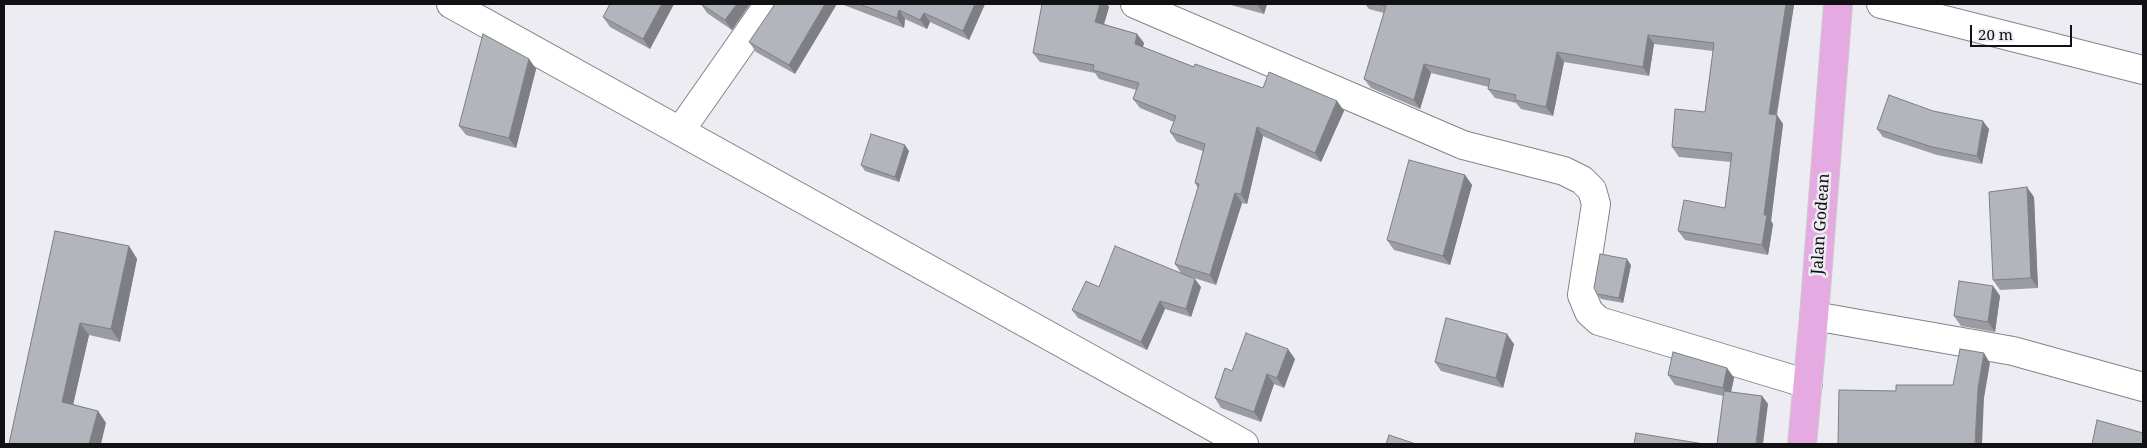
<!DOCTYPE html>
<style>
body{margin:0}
#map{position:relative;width:2147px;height:448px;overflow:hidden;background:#eeecf3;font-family:"Noto Serif",serif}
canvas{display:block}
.frame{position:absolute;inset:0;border:5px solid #111012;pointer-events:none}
.scale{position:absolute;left:1970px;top:25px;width:102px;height:22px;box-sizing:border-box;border:2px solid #111012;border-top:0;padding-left:6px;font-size:15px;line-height:18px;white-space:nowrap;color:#111012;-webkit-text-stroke:4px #eeecf3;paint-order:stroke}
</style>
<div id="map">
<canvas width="2147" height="448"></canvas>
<div class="frame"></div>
<div class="scale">20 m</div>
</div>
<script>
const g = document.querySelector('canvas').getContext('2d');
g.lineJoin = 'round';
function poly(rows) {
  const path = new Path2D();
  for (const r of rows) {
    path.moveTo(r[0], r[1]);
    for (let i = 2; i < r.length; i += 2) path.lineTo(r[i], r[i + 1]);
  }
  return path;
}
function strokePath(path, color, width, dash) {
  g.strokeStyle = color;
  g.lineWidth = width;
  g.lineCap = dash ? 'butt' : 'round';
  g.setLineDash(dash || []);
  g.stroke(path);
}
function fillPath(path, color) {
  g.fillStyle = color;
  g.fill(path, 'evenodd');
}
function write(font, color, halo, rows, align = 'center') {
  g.font = font + ' "Noto Serif",serif';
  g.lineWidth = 5;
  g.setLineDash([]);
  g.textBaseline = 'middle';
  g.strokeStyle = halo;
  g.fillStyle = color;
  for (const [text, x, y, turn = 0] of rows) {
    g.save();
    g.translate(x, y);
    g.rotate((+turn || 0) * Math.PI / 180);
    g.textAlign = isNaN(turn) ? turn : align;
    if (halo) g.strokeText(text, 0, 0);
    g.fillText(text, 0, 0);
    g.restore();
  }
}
const minor = poly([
 [451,4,1244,444],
 [1135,4,1463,145,1564,171,1582,180,1592,190,1596,204,1582,295,1589,312,1599,321,1808,384],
 [1881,4,2143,70],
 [680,131,769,4],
 [1814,316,2013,351,2143,387]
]);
const primary = poly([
 [1802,444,1814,316,1838,4]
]);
const wall = poly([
 [610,4,674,4,650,49,610,27,603,17],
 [701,4,750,4,732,30,707,13],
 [775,4,795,74,756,52,749,42],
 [841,4,985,4,969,40,930,22,927,29,905,19,904,28],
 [1042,4,1107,4,1109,7,1104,24,1137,34,1144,43,1143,47,1194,67,1263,88,1337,101,1344,111,1321,162,1263,136,1247,204,1242,203,1216,285,1188,276,1201,287,1191,317,1165,309,1147,350,1078,318,1072,310,1099,287,1181,273,1175,264,1198,188,1195,183,1203,151,1177,142,1170,132,1174,122,1140,108,1133,99,1136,90,1099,79,1095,73,1040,62,1033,53],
 [1229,4,1267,4,1264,14,1231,5],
 [1365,4,1793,4,1794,5,1777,115,1783,124,1771,221,1773,224,1768,255,1685,240,1678,231,1725,208,1731,162,1679,157,1672,147,1705,112,1713,51,1654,44,1649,76,1564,62,1553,116,1521,109,1516,103,1495,98,1488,89,1489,87,1431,73,1420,109,1371,88,1364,79,1384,13,1369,9],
 [529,59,536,69,516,148,466,135,459,126],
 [1933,111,1989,129,1982,164,1937,155,1883,137,1877,129],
 [909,151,899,182,865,171,861,165],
 [1465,175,1472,185,1450,265,1394,250,1387,240],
 [2034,197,2038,288,2000,290,1993,280],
 [55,231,129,246,137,259,120,342,89,335,73,404,98,411,106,423,9,444],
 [1631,265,1623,303,1601,299,1597,294],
 [1993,286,2000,296,1995,332,1961,326,1954,316],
 [1514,344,1503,388,1441,371,1435,362],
 [1295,359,1284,388,1274,384,1261,422,1221,408,1215,398,1232,371],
 [1727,368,1734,378,1731,392,1762,396,1768,404,1723,396,1675,385,1668,375]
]);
const shadedWall = poly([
 [662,4,674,4,650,49,643,39],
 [737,4,750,4,732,30,725,20],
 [825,4,837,4,795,74,789,65],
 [975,4,985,4,969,40,963,31],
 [1100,4,1107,4,1109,7,1102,31,1095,22],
 [1257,4,1267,4,1264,14],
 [1786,4,1793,4,1794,5,1775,123,1769,114],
 [899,10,905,19,904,28,897,18],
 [924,13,930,22,927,29,920,20],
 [1137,34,1144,43,1141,53,1135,44],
 [1648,35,1654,44,1649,76,1643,67],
 [1557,52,1564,62,1553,116,1546,107],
 [529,59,536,69,516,148,509,138],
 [1424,64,1431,73,1420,109,1414,100],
 [1337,101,1344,111,1321,162,1315,153],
 [1777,115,1783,124,1771,221,1773,224,1768,255,1762,245,1764,215],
 [1983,121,1989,129,1982,164,1977,156],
 [1257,127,1263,136,1247,204,1241,194],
 [905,145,909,151,899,182,895,177],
 [1465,175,1472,185,1450,265,1443,256],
 [2027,187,2034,197,2038,288,2031,278],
 [1235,193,1242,203,1216,285,1210,275],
 [129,246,137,259,120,342,111,329],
 [1627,259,1631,265,1623,303,1619,298],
 [1195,279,1201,287,1191,317,1186,309],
 [1993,286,2000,296,1995,332,1988,322],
 [1160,301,1165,309,1147,350,1141,342],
 [80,323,89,335,71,414,62,402],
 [1507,334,1514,344,1503,388,1496,378],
 [1288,349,1295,359,1284,388,1277,378],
 [1984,353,1990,363,1984,398,1982,444,1975,444,1978,388],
 [1727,368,1734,378,1730,397,1723,388],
 [1267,374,1274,384,1261,422,1254,412],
 [1762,396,1768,404,1763,444,1756,444],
 [98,411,106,423,101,444,89,444]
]);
const building = poly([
 [610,4,662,4,643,39,603,17,610,4],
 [701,4,737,4,725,20,701,4],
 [775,4,825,4,789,65,749,42,775,4],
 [859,4,975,4,963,31,924,13,920,20,899,10,897,18,859,4],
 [1042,4,1100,4,1095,22,1137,34,1135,44,1194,67,1195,64,1263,88,1269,72,1337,101,1315,153,1257,127,1241,194,1235,193,1210,275,1175,264,1199,184,1195,183,1205,144,1170,132,1176,116,1133,99,1139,83,1093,70,1094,65,1033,53,1042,4],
 [1378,4,1786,4,1769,114,1777,115,1764,215,1767,215,1762,245,1678,231,1684,200,1725,208,1732,153,1672,147,1675,109,1705,112,1714,43,1648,35,1643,67,1557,52,1546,107,1515,100,1516,95,1488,89,1490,79,1424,64,1414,100,1364,79,1386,6,1378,4],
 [483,34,529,59,509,138,459,126,483,34],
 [1889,95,1933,111,1983,121,1977,156,1932,147,1877,129,1889,95],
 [871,134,905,145,895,177,861,165,871,134],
 [1409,160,1465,175,1443,256,1387,240,1409,160],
 [2027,187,2031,278,1993,280,1989,192,2027,187],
 [55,231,129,246,111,329,80,323,62,402,98,411,89,444,9,444,55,231],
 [1115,246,1195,279,1186,309,1160,301,1141,342,1072,310,1086,281,1099,287,1115,246],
 [1600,254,1627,259,1619,298,1597,294,1594,288,1600,254],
 [1959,281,1993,286,1988,322,1954,316,1959,281],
 [1446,318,1507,334,1496,378,1435,362,1446,318],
 [1246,333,1288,349,1277,378,1267,374,1254,412,1215,398,1225,368,1232,371,1246,333],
 [1960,349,1984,353,1978,388,1975,444,1838,444,1839,390,1896,391,1896,385,1953,385,1960,349],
 [1673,352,1727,368,1723,388,1668,375,1673,352],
 [1724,391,1762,396,1756,444,1717,444,1724,391],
 [2097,420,2143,433,2143,444,2092,444,2097,420],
 [1636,433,1704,444,1634,444,1636,433],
 [1389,435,1416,444,1386,444,1389,435]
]);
const streetNames = [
 ["Jalan Godean",1821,224,-86]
];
strokePath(minor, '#858389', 30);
strokePath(primary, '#cbcacb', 30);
strokePath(minor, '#fff', 28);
strokePath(primary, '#e5aae1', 28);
fillPath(wall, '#9a9ca2');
fillPath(shadedWall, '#7d7f84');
fillPath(building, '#b3b5bc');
strokePath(building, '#7d7f84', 1);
write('16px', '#111012', '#eeecf3', streetNames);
</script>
